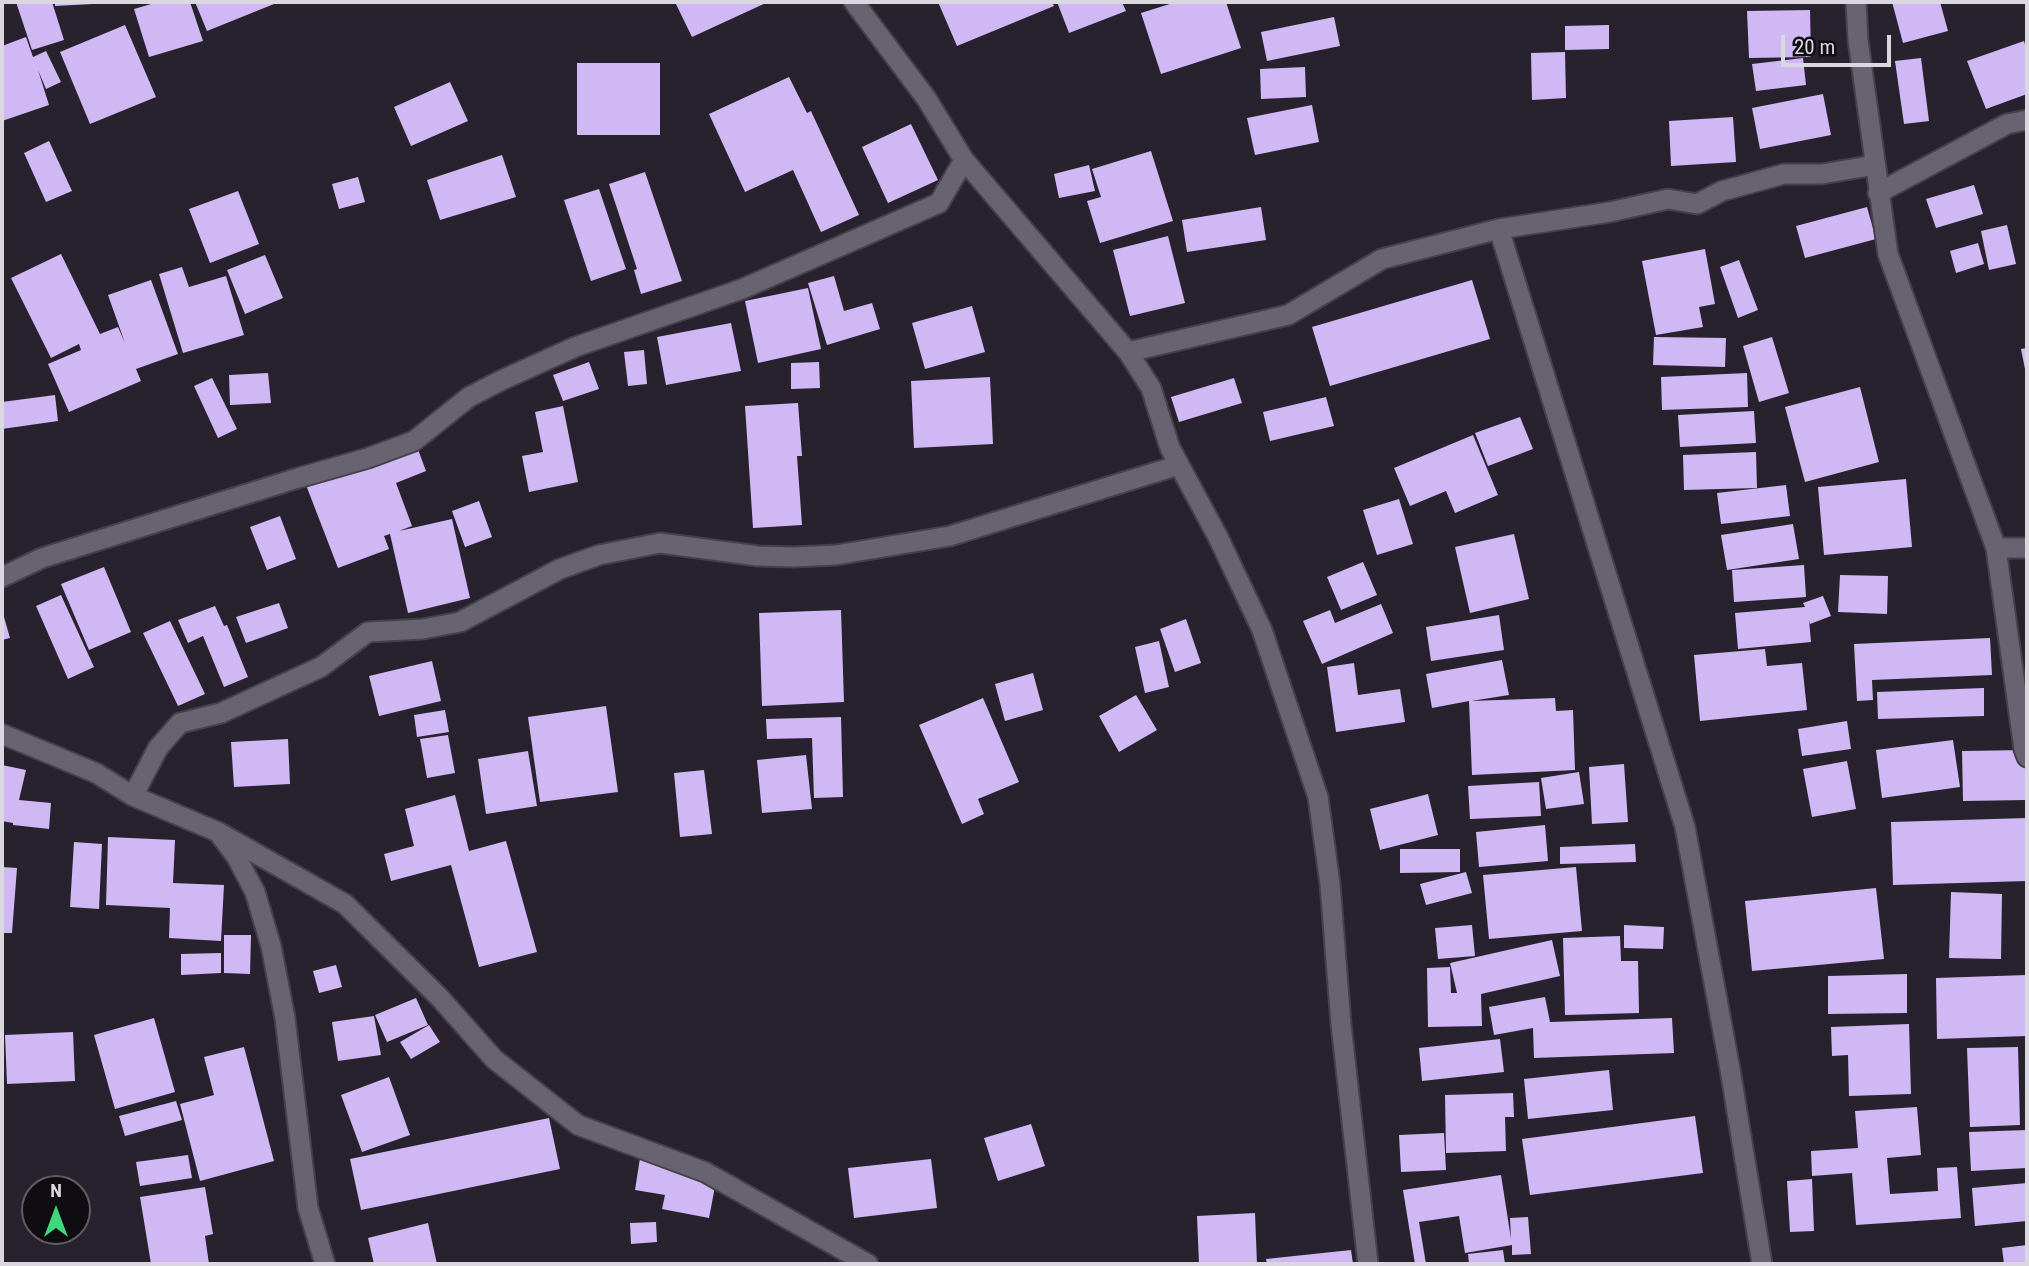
<!DOCTYPE html>
<style>
body{margin:0}
#map{position:relative;width:2029px;height:1266px;overflow:hidden;background:#27222e;font-family:"Roboto Condensed",sans-serif}
canvas{display:block}
.frame{position:absolute;inset:0;border:4px solid #dad7df;pointer-events:none}
.north{position:absolute;left:21px;top:1175px;width:70px;height:70px;box-sizing:border-box;background:#0f0d12;border:2px solid #605e64;border-radius:50%;rotate:0deg;font-size:19px;font-weight:700;line-height:28px;text-align:center;color:#dad7df}
.north::after{content:'';display:block;margin:auto;width:24px;height:32px;background:#3fd77d;clip-path:polygon(50% 0,100% 100%,50% 72%,0 100%)}
.scale{position:absolute;left:1781px;top:35px;width:110px;height:32px;box-sizing:border-box;border:4px solid #dad7df;border-top:0;padding-left:9px;font-size:21px;line-height:24px;white-space:nowrap;color:#dad7df;-webkit-text-stroke:5px #0f0d12;paint-order:stroke}
</style>
<div id="map">
<canvas width="2029" height="1266"></canvas>
<div class="frame"></div>
<div class="north">N</div>
<div class="scale">20 m</div>
</div>
<script>
const g = document.querySelector('canvas').getContext('2d');
g.lineJoin = 'round';
function fillPath(path, color) {
  g.fillStyle = color;
  g.fill(path, 'evenodd');
}
function poly(rows) {
  const path = new Path2D();
  for (const r of rows) {
    path.moveTo(r[0], r[1]);
    for (let i = 2; i < r.length; i += 2) path.lineTo(r[i], r[i + 1]);
  }
  return path;
}
function strokePath(path, color, width, dash) {
  g.strokeStyle = color;
  g.lineWidth = width;
  g.lineCap = dash ? 'butt' : 'round';
  g.setLineDash(dash || []);
  g.stroke(path);
}
const building = poly([
 [16,2,52,2,64,40,32,50],
 [55,2,93,2,93,4,55,6],
 [158,2,190,2,203,41,149,57,134,9],
 [195,2,279,2,207,31],
 [675,2,768,2,692,37],
 [938,2,1052,2,1054,6,957,46],
 [1057,2,1122,2,1126,11,1069,33],
 [1176,2,1226,2,1241,48,1161,74,1141,13],
 [1892,2,1940,2,1948,31,1903,43],
 [1810,10,1811,57,1749,58,1747,11],
 [1334,17,1340,46,1267,61,1261,32],
 [125,25,156,97,90,124,60,52],
 [1609,25,1609,49,1565,50,1565,26],
 [26,37,33,57,46,51,61,82,46,89,38,70,49,105,2,121,2,46],
 [2024,41,2027,51,2027,94,1986,109,1967,61],
 [1565,52,1566,98,1532,100,1531,53],
 [1803,58,1806,85,1756,91,1752,64],
 [1921,58,1929,121,1904,124,1895,61],
 [577,63,660,63,660,135,577,135],
 [1305,67,1306,97,1261,99,1260,69],
 [789,77,807,113,811,111,859,215,821,232,793,170,745,192,709,114],
 [450,82,468,121,411,146,394,107],
 [1823,94,1831,135,1760,149,1752,108],
 [1312,105,1319,142,1255,155,1247,118],
 [1733,117,1736,162,1671,166,1669,121],
 [911,124,938,180,888,203,862,147],
 [49,141,72,191,46,202,24,153],
 [1151,151,1173,221,1100,243,1087,201,1101,197,1092,169],
 [502,155,516,197,440,220,427,180],
 [1089,165,1095,191,1059,198,1054,174],
 [645,172,682,281,641,294,634,270,637,269,609,184],
 [358,177,365,202,339,209,332,184],
 [1974,185,1983,214,1936,228,1926,199],
 [599,189,626,269,591,281,564,200],
 [238,191,259,244,210,263,189,209],
 [1261,207,1266,240,1187,252,1182,220],
 [1867,207,1876,239,1805,258,1796,226],
 [2007,225,2016,264,1989,270,1981,231],
 [1168,236,1185,303,1130,316,1113,250],
 [1978,243,1984,264,1956,273,1950,251],
 [1705,249,1715,304,1699,307,1703,327,1656,335,1642,261],
 [61,254,100,334,118,327,125,343,108,295,151,280,178,354,136,369,141,381,69,412,48,364,81,350,79,344,51,358,11,278],
 [265,255,283,298,245,314,227,270],
 [1739,260,1758,310,1738,318,1720,267],
 [182,267,189,287,226,276,244,335,183,353,159,274],
 [834,276,844,311,872,303,880,329,827,345,808,283],
 [1472,280,1490,339,1330,386,1312,327],
 [808,288,821,349,758,363,745,301],
 [972,306,985,352,925,369,912,323],
 [731,323,741,371,666,385,657,337],
 [1654,337,1726,338,1725,367,1653,365],
 [1772,337,1789,393,1759,402,1743,346],
 [2027,348,2027,374,2026,374,2021,349],
 [644,350,647,384,628,386,624,352],
 [589,362,599,389,563,401,553,375],
 [819,362,820,388,791,389,791,363],
 [268,373,271,403,230,405,229,375],
 [1747,373,1748,407,1662,410,1661,377],
 [990,377,993,444,914,448,911,381],
 [212,378,237,429,218,438,194,386],
 [1234,378,1242,403,1179,422,1171,397],
 [1860,387,1879,462,1805,482,1785,407],
 [55,395,58,421,2,429,2,402],
 [1326,397,1334,426,1270,441,1263,412],
 [798,403,802,456,797,456,802,525,753,528,745,406],
 [563,406,578,482,529,492,522,456,543,452,535,412],
 [1754,411,1756,443,1680,447,1678,415],
 [1520,417,1533,449,1488,466,1475,433],
 [1473,435,1498,495,1455,513,1446,491,1410,506,1394,468],
 [416,444,426,471,396,483,412,526,399,531,452,519,470,598,408,613,390,534,384,536,389,549,338,568,306,485],
 [1756,452,1757,488,1684,490,1683,455],
 [1906,479,1912,547,1824,555,1818,487],
 [1786,485,1790,516,1721,524,1717,493],
 [1399,499,1413,544,1377,555,1363,510],
 [479,501,492,537,465,547,452,511],
 [280,516,296,559,267,570,250,527],
 [1793,524,1799,559,1727,570,1721,535],
 [1514,534,1529,599,1470,613,1455,547],
 [1363,562,1377,595,1341,610,1327,577],
 [1804,565,1806,597,1734,602,1732,570],
 [104,567,131,632,89,650,61,584],
 [1840,575,1888,576,1887,614,1838,612],
 [61,595,94,667,68,679,36,606],
 [1823,596,1831,616,1810,624,1809,620,1811,642,1738,649,1735,613,1805,607,1803,603],
 [279,603,288,628,246,643,236,617],
 [1381,604,1393,633,1322,664,1303,621,1330,610,1335,623],
 [215,606,224,626,227,625,248,677,224,687,203,636,188,643,178,620],
 [2,610,10,638,2,640],
 [841,610,844,702,762,706,759,613],
 [1499,615,1504,650,1431,661,1426,627],
 [1186,619,1201,663,1175,672,1160,629],
 [170,621,205,694,178,706,143,633],
 [1990,638,1992,675,1872,680,1873,700,1857,701,1854,644],
 [1159,641,1169,687,1145,693,1135,647],
 [1765,649,1767,666,1802,663,1807,710,1700,721,1694,655],
 [1502,660,1509,695,1471,701,1555,698,1556,711,1573,710,1575,770,1472,775,1469,701,1432,708,1426,674],
 [432,661,441,701,379,716,369,676],
 [1354,663,1358,695,1400,689,1405,722,1336,732,1327,667],
 [1033,673,1043,710,1005,721,995,684],
 [1984,688,1984,716,1878,719,1877,692],
 [1136,695,1157,730,1119,752,1099,716],
 [983,698,1019,782,978,799,984,814,962,824,919,725],
 [606,706,618,792,540,802,528,717],
 [445,710,449,732,417,737,414,715],
 [841,717,843,797,814,798,812,738,767,739,766,719],
 [1847,721,1851,749,1802,756,1798,729],
 [448,735,455,773,427,778,420,739],
 [288,739,290,784,234,787,231,742],
 [1953,740,1960,787,1882,798,1876,750],
 [2027,750,2027,800,1963,801,1962,751],
 [528,751,537,806,486,814,478,759],
 [806,755,812,809,762,813,757,760],
 [1847,761,1856,809,1812,817,1803,769],
 [1624,764,1628,822,1592,824,1589,767],
 [2,765,26,770,19,800,51,803,49,829,13,825,13,823,2,821],
 [704,770,712,834,680,837,674,773],
 [1579,772,1584,804,1546,809,1541,778],
 [1539,782,1541,816,1470,819,1468,786],
 [1428,794,1438,835,1380,850,1370,809],
 [455,795,469,851,506,841,537,952,479,967,451,865,391,881,384,854,414,846,405,809],
 [2027,818,2027,881,1893,885,1891,822],
 [1545,825,1548,861,1479,867,1476,832],
 [108,837,175,840,173,883,224,885,221,941,169,938,170,908,106,905],
 [74,842,102,844,99,909,70,907],
 [1635,844,1636,862,1560,864,1560,847],
 [1400,849,1460,849,1460,872,1400,873],
 [2,867,17,868,12,933,2,933],
 [1576,867,1582,931,1489,939,1483,875],
 [1466,872,1472,893,1426,905,1420,884],
 [1876,888,1884,959,1752,971,1745,901],
 [1951,892,2002,894,2001,959,1949,958],
 [1472,925,1475,956,1438,959,1435,928],
 [1624,925,1664,927,1663,949,1624,948],
 [224,935,251,935,250,974,224,973],
 [1620,936,1621,961,1638,961,1639,1013,1565,1015,1563,938],
 [1552,940,1560,976,1481,994,1482,1026,1428,1027,1427,968,1450,967,1451,993,1457,993,1450,963],
 [221,953,221,973,181,975,181,954],
 [336,965,342,987,319,993,313,971],
 [1907,974,1907,1013,1828,1014,1828,976],
 [2027,975,2027,1036,1937,1039,1936,978],
 [1545,997,1550,1022,1672,1018,1674,1053,1534,1058,1533,1028,1494,1035,1489,1007],
 [416,998,428,1025,387,1042,375,1015],
 [374,1016,381,1055,338,1061,332,1022],
 [154,1018,175,1092,115,1109,94,1035],
 [1909,1024,1911,1094,1849,1096,1848,1055,1832,1056,1831,1027],
 [429,1025,440,1042,411,1059,400,1042],
 [73,1032,75,1081,7,1084,5,1035],
 [1500,1039,1504,1072,1422,1081,1419,1048],
 [244,1047,274,1161,200,1181,180,1104,214,1095,204,1057],
 [2018,1047,2020,1125,1970,1127,1967,1048],
 [1609,1070,1613,1110,1528,1119,1524,1079],
 [389,1077,410,1135,362,1152,341,1095],
 [1513,1093,1514,1117,1505,1117,1506,1151,1446,1153,1445,1095],
 [176,1101,182,1120,125,1136,119,1116],
 [1917,1107,1921,1155,1887,1158,1890,1194,1938,1191,1937,1168,1957,1167,1961,1218,1856,1225,1852,1173,1812,1176,1811,1151,1858,1148,1855,1111],
 [1695,1116,1703,1173,1530,1195,1522,1139],
 [549,1118,560,1169,361,1210,350,1159],
 [1031,1124,1045,1166,998,1181,984,1138],
 [2027,1130,2027,1168,1971,1171,1969,1132],
 [1444,1133,1446,1170,1401,1172,1399,1135],
 [188,1155,192,1178,140,1186,136,1162],
 [640,1158,718,1171,709,1218,662,1209,665,1195,635,1190],
 [931,1159,937,1208,854,1218,848,1168],
 [1501,1175,1511,1239,1510,1218,1528,1217,1531,1254,1512,1255,1512,1245,1465,1253,1459,1216,1419,1222,1426,1264,1415,1264,1403,1190],
 [1812,1179,1814,1231,1790,1232,1787,1181],
 [2027,1183,2027,1221,1975,1226,1972,1188],
 [205,1187,213,1234,205,1236,209,1264,151,1264,140,1197],
 [1255,1213,1257,1264,1199,1264,1197,1216],
 [656,1222,657,1242,631,1244,630,1223],
 [428,1223,437,1264,374,1264,368,1238],
 [2027,1245,2027,1264,2004,1264,2002,1248],
 [1351,1250,1353,1264,1267,1264,1266,1259],
 [1503,1250,1505,1264,1469,1264,1468,1254]
]);
const minor = poly([
 [854,2,926,98,964,160,1128,352,1151,388,1170,448,1218,537,1262,630,1318,797,1330,884,1341,1024,1368,1264],
 [1856,2,1858,40,1888,254,1996,548,2024,749,2027,757],
 [1878,193,2007,124,2027,120],
 [1499,229,1685,827,1730,1069,1762,1264],
 [1128,352,1288,315,1382,259,1499,229,1610,212,1668,199,1697,204,1722,191,1784,174,1822,174,1875,165],
 [1996,548,2027,548],
 [2,577,42,558,298,478,368,458,414,441,469,397,502,380,575,347,742,289,939,203,964,160],
 [2,734,96,773,133,796,218,832,236,856,255,892,271,946,285,1018,308,1208,325,1264],
 [133,796,158,748,180,723,221,713,321,667,368,632,423,629,460,622,560,569,599,555,660,543,758,556,794,557,836,555,950,536,1179,465],
 [218,832,345,904,440,998,494,1059,578,1125,705,1172,868,1264]
]);
fillPath(building, '#d0b8f4');
strokePath(minor, '#45404a', 23);
strokePath(minor, '#686371', 19);
</script>
